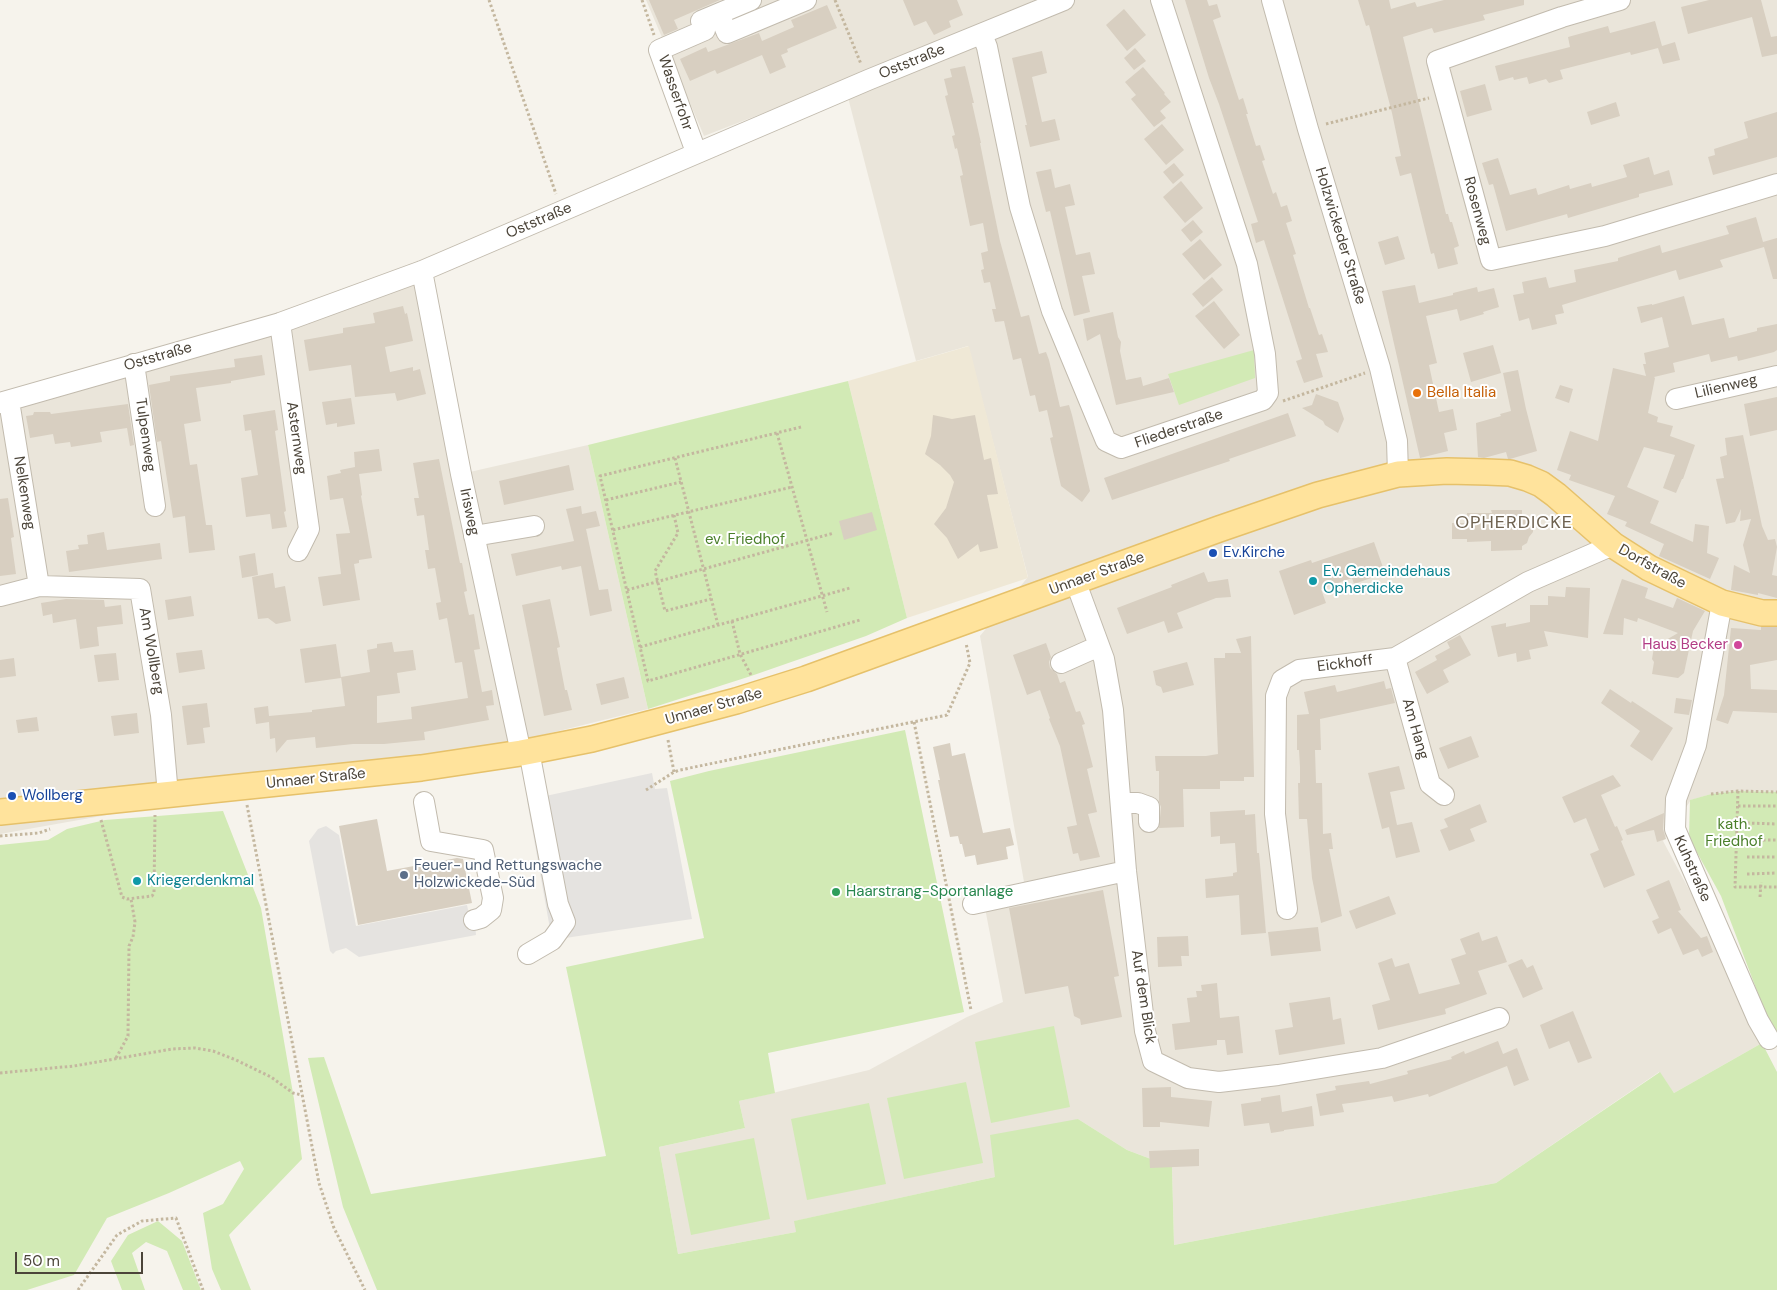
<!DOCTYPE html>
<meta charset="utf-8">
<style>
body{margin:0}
#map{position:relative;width:1777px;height:1290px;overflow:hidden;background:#f6f3ec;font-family:"DM Sans",sans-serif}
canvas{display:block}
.scale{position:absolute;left:15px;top:1252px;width:128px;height:22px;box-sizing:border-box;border:2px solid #4b4439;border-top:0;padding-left:6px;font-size:15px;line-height:18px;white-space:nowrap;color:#4b4439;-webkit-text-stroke:4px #fff;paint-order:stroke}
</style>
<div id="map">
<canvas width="1777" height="1290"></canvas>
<div class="scale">50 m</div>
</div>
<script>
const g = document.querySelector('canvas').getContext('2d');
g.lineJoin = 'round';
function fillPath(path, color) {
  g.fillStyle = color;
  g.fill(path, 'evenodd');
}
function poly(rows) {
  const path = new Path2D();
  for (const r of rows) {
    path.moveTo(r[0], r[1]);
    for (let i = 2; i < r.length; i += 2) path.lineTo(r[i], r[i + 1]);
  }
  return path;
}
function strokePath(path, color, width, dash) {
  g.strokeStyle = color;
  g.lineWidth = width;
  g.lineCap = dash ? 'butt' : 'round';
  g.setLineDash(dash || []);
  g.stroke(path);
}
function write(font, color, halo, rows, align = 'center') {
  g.font = font + ' "DM Sans",sans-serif';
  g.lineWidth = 4;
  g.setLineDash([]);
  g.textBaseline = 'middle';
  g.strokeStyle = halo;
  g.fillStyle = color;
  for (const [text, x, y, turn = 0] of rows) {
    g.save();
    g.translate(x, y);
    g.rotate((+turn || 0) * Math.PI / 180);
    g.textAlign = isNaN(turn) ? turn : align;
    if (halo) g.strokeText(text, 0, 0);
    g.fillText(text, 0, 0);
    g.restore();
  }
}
const residential = poly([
 [646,0,1777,0,1777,792,1738,791,1711,794,1691,800,1663,841,1769,1039,1674,1093,1659,1072,1496,1183,1174,1245,1172,1167,1127,1150,1078,1119,995,1177,795,1221,796,1232,678,1254,659,1147,745,1128,739,1101,869,1070,967,1017,1003,1002,985,908,1026,893,980,636,1028,577,968,346,916,361,844,82,704,136],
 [422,271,461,474,588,445,648,709,502,745,0,834,0,403]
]);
const education = poly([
 [969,346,1028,578,907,618,848,381]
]);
const green = poly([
 [1254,350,1255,378,1179,405,1168,374],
 [848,381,907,618,866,636,751,676,648,709,588,445],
 [905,730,964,1012,768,1053,775,1093,739,1101,745,1128,659,1147,678,1254,796,1232,794,1221,995,1177,990,1135,1078,1119,1127,1150,1172,1167,1174,1245,1496,1183,1660,1072,1674,1093,1762,1043,1777,1072,1777,1290,377,1290,343,1207,308,1058,324,1057,371,1194,606,1156,566,967,704,938,670,781,709,771],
 [1738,791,1777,792,1777,1035,1765,1012,1721,896,1689,838,1690,800,1711,794],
 [223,811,261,908,294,1099,302,1159,229,1235,251,1290,221,1290,212,1269,203,1213,223,1204,244,1169,240,1161,169,1193,107,1218,74,1275,27,1290,0,1290,0,845,48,840,67,829,105,820],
 [1054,1026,1070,1107,991,1123,975,1042],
 [966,1082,983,1163,904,1179,887,1098],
 [869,1103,886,1184,807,1200,791,1119],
 [754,1138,770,1219,691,1235,675,1154],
 [158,1221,182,1241,201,1290,183,1290,167,1251,146,1242,132,1253,145,1290,122,1290,111,1261,128,1235]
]);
const parking = poly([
 [652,773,655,789,667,788,692,919,552,940,527,800],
 [326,826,339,835,356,926,467,905,471,924,475,924,476,935,359,957,346,948,336,951,333,954,330,951,309,841,318,829]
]);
const building = poly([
 [649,0,720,0,674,20,678,29,664,35],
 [903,0,957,0,963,15,949,21,951,27,934,35,926,21,914,26],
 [1185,0,1207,0,1209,6,1217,4,1221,17,1213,20,1239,100,1243,98,1248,114,1246,114,1256,146,1260,145,1265,160,1262,161,1273,194,1276,192,1281,207,1287,205,1292,221,1286,223,1296,254,1293,255,1309,308,1310,308,1319,335,1322,334,1328,352,1316,354,1323,377,1304,383,1296,361,1302,359,1264,240,1256,243,1251,224,1258,222,1219,104,1209,78],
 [1358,0,1389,0,1391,9,1415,2,1417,7,1444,0,1524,0,1524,5,1483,15,1485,20,1434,33,1432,28,1403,37,1446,214,1448,214,1450,222,1452,222,1459,246,1454,248,1458,264,1438,269,1434,253,1431,254,1411,173,1400,176,1395,157,1401,156,1392,113,1369,25,1366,26],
 [1709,0,1761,0,1771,37,1777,36,1777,54,1762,57,1752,17,1688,34,1681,7],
 [827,5,837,28,787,49,788,52,781,55,786,67,770,74,762,55,717,74,715,70,690,81,680,59,706,47,708,52,759,33,762,41,794,27,791,20],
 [1124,9,1146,35,1127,51,1106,25],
 [1655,21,1662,46,1675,42,1680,60,1663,64,1658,48,1631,55,1630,52,1560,70,1563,79,1549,83,1546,79,1529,84,1527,77,1514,80,1513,77,1499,81,1495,66,1570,47,1568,37,1608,26,1610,33],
 [1135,48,1146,61,1134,70,1124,58],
 [1042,51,1047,73,1032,77,1042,122,1055,119,1060,140,1030,147,1025,125,1027,125,1012,58],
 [965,66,974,103,972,103,981,143,980,143,988,183,1000,241,1021,317,1029,315,1039,354,1046,352,1049,360,1060,407,1069,405,1072,415,1090,491,1082,502,1061,486,1050,438,1053,437,1047,410,1039,412,1035,395,1030,396,1021,358,1013,360,1004,321,995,322,992,309,996,309,990,282,984,283,981,270,984,269,981,253,988,251,983,223,970,226,960,176,963,175,957,148,955,149,952,136,955,135,945,96,948,95,944,79,952,77,950,69],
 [1143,67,1165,93,1164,94,1171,102,1160,111,1166,118,1154,127,1131,99,1136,95,1125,82],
 [1485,84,1492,110,1467,117,1460,91],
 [1616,102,1620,116,1591,125,1587,112],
 [1777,112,1777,157,1713,175,1708,157,1715,155,1714,149,1748,138,1744,122],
 [1162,124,1184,150,1166,165,1144,139],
 [1649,157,1654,175,1669,170,1673,185,1639,194,1639,197,1568,218,1567,214,1506,231,1493,184,1489,185,1482,163,1498,158,1510,195,1536,188,1538,195,1569,185,1570,189,1591,183,1592,187,1627,177,1623,165],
 [1174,163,1184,175,1173,184,1163,172],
 [1051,169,1055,188,1070,184,1075,205,1065,207,1076,255,1090,252,1095,274,1082,276,1090,312,1074,316,1050,211,1046,212,1036,172],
 [1181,181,1203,208,1185,223,1163,197],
 [1756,217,1763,242,1777,238,1777,279,1773,279,1764,247,1720,260,1723,267,1679,280,1676,270,1562,305,1564,313,1555,315,1557,324,1532,330,1529,318,1519,321,1513,295,1524,293,1522,282,1546,277,1549,288,1576,282,1574,270,1618,261,1618,258,1660,245,1662,253,1729,234,1726,226],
 [1193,220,1203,232,1191,242,1181,230],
 [1398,236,1405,259,1385,265,1378,242],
 [1200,239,1222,265,1204,280,1182,254],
 [1212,277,1223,290,1203,307,1192,294],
 [1415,285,1419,303,1453,295,1453,293,1477,287,1478,292,1494,288,1499,307,1483,312,1484,314,1460,321,1457,309,1426,316,1437,363,1429,365,1439,412,1453,409,1457,430,1444,433,1448,451,1420,458,1382,291],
 [1684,296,1692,325,1724,318,1729,338,1757,331,1757,328,1777,324,1777,350,1774,352,1738,361,1737,356,1711,362,1709,354,1673,363,1675,372,1654,377,1655,378,1648,413,1658,417,1657,422,1673,426,1670,436,1695,445,1683,479,1682,479,1676,493,1663,488,1675,455,1644,447,1627,487,1659,501,1650,523,1693,542,1695,524,1709,526,1707,553,1719,558,1710,579,1659,556,1664,544,1625,526,1627,522,1607,514,1615,496,1569,480,1571,475,1557,470,1570,431,1598,441,1613,368,1646,376,1643,364,1646,364,1644,353,1669,347,1662,317,1641,323,1637,307,1652,304,1652,305],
 [1214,301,1240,335,1224,349,1195,316],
 [403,306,405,314,407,313,413,341,385,347,390,372,413,367,413,371,420,369,426,394,397,401,395,393,355,397,351,365,309,371,304,340,343,333,343,328,375,323,373,313],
 [1113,312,1118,337,1121,342,1120,351,1126,380,1141,377,1143,386,1169,378,1174,392,1116,405,1100,334,1087,341,1083,319],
 [1493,345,1501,373,1471,382,1463,353],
 [262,355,265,375,231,381,231,383,196,388,201,421,184,424,190,465,197,464,206,525,212,525,215,550,189,553,185,516,173,518,161,441,157,442,149,385,170,381,170,376,235,367,234,359],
 [1518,370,1526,409,1537,451,1510,459,1508,459,1506,452,1484,458,1478,457,1476,423,1501,416,1500,414,1511,411,1503,373],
 [1560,385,1573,389,1569,403,1555,398],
 [1316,394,1338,402,1344,419,1338,433,1325,425,1323,421,1302,408,1312,405],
 [1777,397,1777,430,1750,436,1744,404],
 [351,398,355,424,337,427,337,423,326,425,322,402],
 [128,404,134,445,130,446,127,428,100,432,102,442,71,447,70,442,55,444,53,434,30,438,26,416,33,415,34,412,50,412,51,414],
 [275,410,278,430,275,431,286,511,284,512,287,527,272,529,270,514,246,517,241,478,258,475,251,430,245,431,243,415],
 [1288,413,1296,436,1229,459,1230,461,1112,500,1104,478],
 [933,415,952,419,975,415,984,460,991,458,998,494,987,495,998,548,980,552,978,544,958,559,947,538,934,524,946,508,954,482,950,475,940,465,925,454,931,436],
 [1743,435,1762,526,1768,540,1775,539,1777,547,1772,575,1777,576,1777,598,1758,593,1758,595,1731,590,1734,565,1750,573,1743,545,1751,519,1740,521,1741,509,1735,522,1726,524,1716,479,1724,478,1720,457,1727,455,1725,438],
 [379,449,382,471,359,474,362,495,361,496,372,558,359,560,359,563,354,564,360,600,323,606,318,577,341,574,336,534,350,533,343,498,330,500,327,476,341,473,340,470,355,467,354,452],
 [439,459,460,563,462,563,467,591,464,592,469,615,474,614,480,649,474,650,482,692,492,690,494,705,486,706,489,720,424,732,425,740,384,744,353,744,316,748,315,737,287,740,276,753,275,738,270,739,269,722,256,724,254,708,268,706,269,716,312,712,312,710,345,706,341,677,370,672,367,650,377,648,377,644,392,642,394,652,413,650,416,670,397,673,400,693,377,696,377,723,412,719,411,707,468,698,462,662,455,663,447,618,439,620,436,603,441,602,435,568,428,569,425,550,429,550,424,515,417,516,414,498,419,498,413,463],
 [569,465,574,490,504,505,499,481],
 [8,498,14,537,11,538,16,574,0,576,0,499],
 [581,506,582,514,596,511,600,526,586,529,599,590,608,589,612,611,590,616,581,566,562,570,561,566,516,576,511,554,574,541,566,509],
 [1491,510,1522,510,1522,514,1527,517,1528,523,1533,528,1533,532,1529,537,1527,543,1522,546,1522,550,1491,551,1491,541,1467,542,1467,539,1452,539,1452,523,1467,523,1467,513,1492,513],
 [872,512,877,530,844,540,839,521],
 [104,532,107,550,160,543,162,559,69,572,66,551,79,549,78,545,88,544,87,535],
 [1374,542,1385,573,1354,584,1352,578,1321,589,1326,603,1294,615,1279,571,1311,560,1312,563],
 [255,553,258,575,242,578,239,556],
 [1204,572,1208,582,1228,579,1231,597,1216,598,1177,613,1183,628,1168,633,1164,621,1127,634,1117,608,1172,587,1171,585],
 [273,573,275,588,285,586,291,621,276,624,268,618,258,619,252,577],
 [1622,579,1648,588,1645,598,1673,608,1677,598,1705,611,1693,631,1684,673,1678,678,1652,674,1654,662,1652,659,1654,647,1678,633,1638,618,1637,622,1624,618,1623,635,1603,634],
 [1566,587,1590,588,1588,638,1544,631,1548,646,1529,650,1531,659,1517,662,1516,653,1498,657,1491,626,1506,623,1506,627,1530,622,1530,605,1548,605,1548,596,1565,597],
 [191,596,194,616,168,620,165,600],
 [66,599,104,600,105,607,121,605,123,624,97,627,99,646,80,649,76,619,53,623,52,614,43,616,41,603],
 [550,599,560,647,557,648,565,690,567,690,572,710,544,716,522,605],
 [1761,627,1777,627,1777,660,1750,665,1751,689,1777,690,1777,713,1733,711,1728,724,1716,720,1724,695,1731,628,1761,630],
 [1460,635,1471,655,1443,670,1449,682,1427,694,1415,672,1437,660,1435,656,1450,648,1447,642],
 [1251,636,1254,777,1244,777,1244,781,1220,781,1220,789,1183,789,1184,827,1159,828,1161,807,1159,802,1159,771,1156,771,1155,756,1206,756,1218,754,1214,658,1225,658,1225,653,1241,653,1236,639],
 [1046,643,1051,657,1049,662,1050,668,1057,674,1060,683,1065,681,1076,712,1080,711,1085,724,1082,725,1093,767,1087,769,1097,812,1088,814,1100,857,1080,861,1078,853,1073,854,1067,827,1077,825,1060,746,1049,719,1050,718,1040,690,1027,695,1013,655],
 [336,644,341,678,305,683,300,649],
 [202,650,205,669,179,673,176,653],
 [116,653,119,680,98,682,94,655],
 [14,658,16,676,0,678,0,660],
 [1187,662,1194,685,1163,693,1161,687,1156,685,1153,671],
 [624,677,629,698,601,705,596,684],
 [1384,681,1386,689,1391,688,1395,703,1320,719,1321,750,1315,750,1316,783,1322,783,1323,834,1331,833,1333,849,1329,849,1342,916,1321,923,1312,878,1307,819,1299,819,1298,783,1300,783,1300,767,1299,750,1297,750,1297,715,1309,714,1304,692,1335,685,1337,692],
 [1610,689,1631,703,1632,701,1673,728,1652,761,1630,746,1640,731,1601,703],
 [1676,698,1692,700,1689,715,1674,713],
 [207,703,210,727,203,728,205,743,187,745,182,706],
 [137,713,139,733,114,736,111,716],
 [37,717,39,731,18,733,16,720],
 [1471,736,1479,757,1448,769,1439,748],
 [950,743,952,756,965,753,983,833,1010,828,1014,845,1006,847,1008,859,977,865,975,855,965,857,962,844,960,844,958,836,950,837,938,780,940,780,933,747],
 [1399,766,1405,789,1390,792,1397,825,1412,822,1420,852,1396,858,1389,827,1382,829,1368,773],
 [1613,775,1621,786,1601,795,1615,827,1617,826,1623,840,1621,841,1635,875,1604,888,1590,854,1599,850,1586,818,1574,823,1562,797],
 [1480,804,1487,822,1470,829,1475,841,1449,851,1440,830,1448,827,1444,819],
 [1245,810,1245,815,1255,814,1257,853,1259,853,1266,933,1241,935,1239,895,1206,898,1205,879,1233,876,1233,873,1237,872,1235,843,1220,844,1220,836,1211,837,1210,812],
 [1664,813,1663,829,1666,839,1657,842,1654,830,1627,835,1625,830],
 [377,819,387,871,457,858,463,859,472,903,358,925,339,826],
 [1669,880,1681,910,1678,911,1701,938,1707,936,1713,952,1702,957,1698,949,1683,955,1671,928,1658,934,1652,921,1659,918,1646,890],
 [1103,890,1119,976,1114,977,1122,1017,1081,1025,1080,1019,1074,1016,1068,986,1025,994,1009,908],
 [1389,896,1396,914,1356,929,1349,911],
 [1318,927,1321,951,1271,956,1268,932],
 [1479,932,1482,941,1497,936,1507,962,1478,971,1487,994,1445,1009,1446,1014,1378,1030,1372,1005,1390,1000,1378,963,1392,958,1395,967,1409,963,1419,994,1460,984,1451,959,1466,954,1460,939],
 [1188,936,1189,956,1181,956,1182,966,1158,967,1157,937],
 [1522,959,1527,968,1533,965,1543,989,1523,998,1508,965],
 [1217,983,1220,1018,1239,1016,1243,1053,1227,1055,1225,1040,1217,1040,1217,1045,1175,1050,1172,1024,1190,1022,1187,998,1197,997,1196,991,1202,991,1201,985],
 [1330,997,1333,1020,1341,1018,1345,1044,1279,1055,1275,1030,1293,1027,1289,1003],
 [1573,1011,1592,1058,1578,1063,1569,1041,1549,1049,1540,1025],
 [1498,1041,1503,1054,1517,1048,1529,1080,1514,1086,1507,1066,1429,1097,1428,1094,1394,1102,1392,1096,1357,1102,1342,1104,1344,1112,1320,1116,1316,1094,1336,1090,1335,1086,1369,1081,1370,1084,1408,1074,1407,1071,1452,1059,1451,1057,1464,1051,1465,1054],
 [1171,1087,1171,1097,1212,1101,1209,1127,1160,1122,1160,1127,1143,1127,1142,1088],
 [1280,1095,1282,1112,1312,1106,1314,1126,1284,1130,1284,1131,1271,1133,1269,1123,1244,1126,1241,1104,1261,1101,1261,1098],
 [1199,1149,1199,1166,1150,1168,1149,1151]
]);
const path = poly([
 [489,0,556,194],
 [642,0,654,35],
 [835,0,861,64],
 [1326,124,1429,98],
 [1283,401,1365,373],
 [801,427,600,476,648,681,860,620],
 [777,433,827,612],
 [675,458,718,625],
 [606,500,681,482],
 [674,515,678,533,655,571,665,611,711,599],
 [613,530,792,487],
 [627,590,834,533],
 [732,621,740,654,751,675],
 [640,647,850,588],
 [914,722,971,1010],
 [668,740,674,772],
 [646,790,674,772,680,770,947,715,970,663,966,643],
 [1738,791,1735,887,1777,887],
 [1711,794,1738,791,1777,792],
 [247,805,319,1183,334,1228,365,1290],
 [1738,806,1777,806],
 [101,820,122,897,127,899,152,896,154,893,155,815],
 [1747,823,1777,824],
 [0,836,39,833,50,829],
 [1748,840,1777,840],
 [1747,857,1777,857],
 [1747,874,1777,873],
 [1760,897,1761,882],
 [116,1058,128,1036,129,946,133,937,135,922,131,899],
 [0,1073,74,1066,172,1049,195,1048,213,1051,236,1060,271,1077,293,1093,302,1095],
 [78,1290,117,1235,142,1221,176,1218,203,1290]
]);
const minor = poly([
 [1272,0,1308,129,1380,368,1397,441,1398,474],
 [1620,0,1562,17,1437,61,1491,260,1605,236,1777,184],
 [719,14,727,33,806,0],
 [982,34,987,47,1020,207,1052,311,1106,441,1121,448,1263,400,1268,393,1265,354,1247,264,1161,0],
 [696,152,659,50,705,30,701,21,751,0],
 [422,271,461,474,521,753],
 [280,323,309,529,298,551],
 [134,364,155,506],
 [1676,399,1777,376],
 [9,401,39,586],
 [0,403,280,323,422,271,868,80,1064,0],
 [474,536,534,526],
 [1076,583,1104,659,1113,710,1126,871,1145,1031,1153,1061,1188,1078,1219,1082,1278,1075,1382,1058,1499,1018],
 [0,596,39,586,140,589,161,715,168,795],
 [1722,603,1696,745,1676,799,1675,829,1758,1020,1769,1039],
 [1395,658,1430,784,1444,795],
 [1061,663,1099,646],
 [424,802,431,841,483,850,493,898,491,910,481,918,474,920],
 [1121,803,1138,803,1149,807,1149,822],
 [973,904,1126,871],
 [1287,909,1275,814,1276,696,1282,680,1299,670,1395,658,1528,582,1613,545],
 [528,954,552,940,565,922,558,904,529,751]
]);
const major = poly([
 [0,812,421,768,521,753,592,739,736,701,806,679,1219,529,1318,495,1398,474,1447,471,1487,472,1510,473,1527,478,1541,484,1556,495,1613,545,1649,568,1722,603,1762,613,1777,613]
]);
const markers = [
 [1417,393,5,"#e8710a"],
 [1213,553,5,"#1a4fb4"],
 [1313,581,5,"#0f9aa8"],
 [1738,645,5,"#d1479c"],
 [12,796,5,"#1a4fb4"],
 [404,875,5,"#5c6f8a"],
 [137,881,5,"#0f9aa8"],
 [836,892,5,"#2e9e5b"]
];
const streetNames = [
 ["Oststraße",912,62,-22],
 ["Wasserfohr",675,93,71],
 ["Rosenweg",1477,211,75],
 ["Oststraße",539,221,-23],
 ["Holzwickeder Straße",1340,236,73],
 ["Oststraße",158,357,-16],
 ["Lilienweg",1726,387,-13],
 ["Fliederstraße",1179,429,-19],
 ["Tulpenweg",145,435,82],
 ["Asternweg",296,438,82],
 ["Nelkenweg",24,493,81],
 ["Irisweg",469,512,78],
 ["Dorfstraße",1652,567,29],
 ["Unnaer Straße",1097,574,-20],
 ["Am Wollberg",151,651,80],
 ["Eickhoff",1345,664,-7],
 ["Unnaer Straße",714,707,-16],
 ["Am Hang",1415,729,74],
 ["Unnaer Straße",316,779,-6],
 ["Kuhstraße",1692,869,66],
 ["Auf dem Blick",1143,997,81]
];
const foodNames = [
 ["Bella Italia",1427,393]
];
const parkNames = [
 ["ev. Friedhof",745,540],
 ["kath.",1734,825],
 ["Friedhof",1734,842]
];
const transitNames = [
 ["Ev.Kirche",1223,553],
 ["Wollberg",22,796]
];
const cultureNames = [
 ["Ev. Gemeindehaus",1323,572],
 ["Opherdicke",1323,589],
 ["Kriegerdenkmal",147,881]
];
const hotelNames = [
 ["Haus Becker",1728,645]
];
const serviceNames = [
 ["Feuer- und Rettungswache",414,866],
 ["Holzwickede-Süd",414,883]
];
const leisureNames = [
 ["Haarstrang-Sportanlage",846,892]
];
const quarterNames = [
 ["OPHERDICKE",1514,523]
];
fillPath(residential, '#eae5da');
fillPath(education, '#efe8d6');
fillPath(green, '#d2eab5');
fillPath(parking, '#e5e3e0');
fillPath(building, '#d8cfc1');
strokePath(minor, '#c2bbae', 22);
strokePath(major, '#e6c16a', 28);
strokePath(path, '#c4b79f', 3, [2.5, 2.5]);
strokePath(minor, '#fff', 20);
strokePath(major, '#ffe39c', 25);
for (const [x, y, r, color] of markers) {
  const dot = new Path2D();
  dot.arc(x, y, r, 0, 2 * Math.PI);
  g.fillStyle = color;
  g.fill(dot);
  strokePath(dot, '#fff', 2);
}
write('15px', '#4b4439', '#fff', streetNames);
write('15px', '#c56008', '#fff', foodNames, 'left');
write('15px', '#4a7f2a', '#fff', parkNames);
write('15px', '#164399', '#fff', transitNames, 'left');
write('15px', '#0d838f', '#fff', cultureNames, 'left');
write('15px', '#b23c85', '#fff', hotelNames, 'right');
write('15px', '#4e5e75', '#fff', serviceNames, 'left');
write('15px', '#27864d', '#fff', leisureNames, 'left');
g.letterSpacing = '1px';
write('18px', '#6e6250', '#fff', quarterNames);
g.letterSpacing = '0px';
</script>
